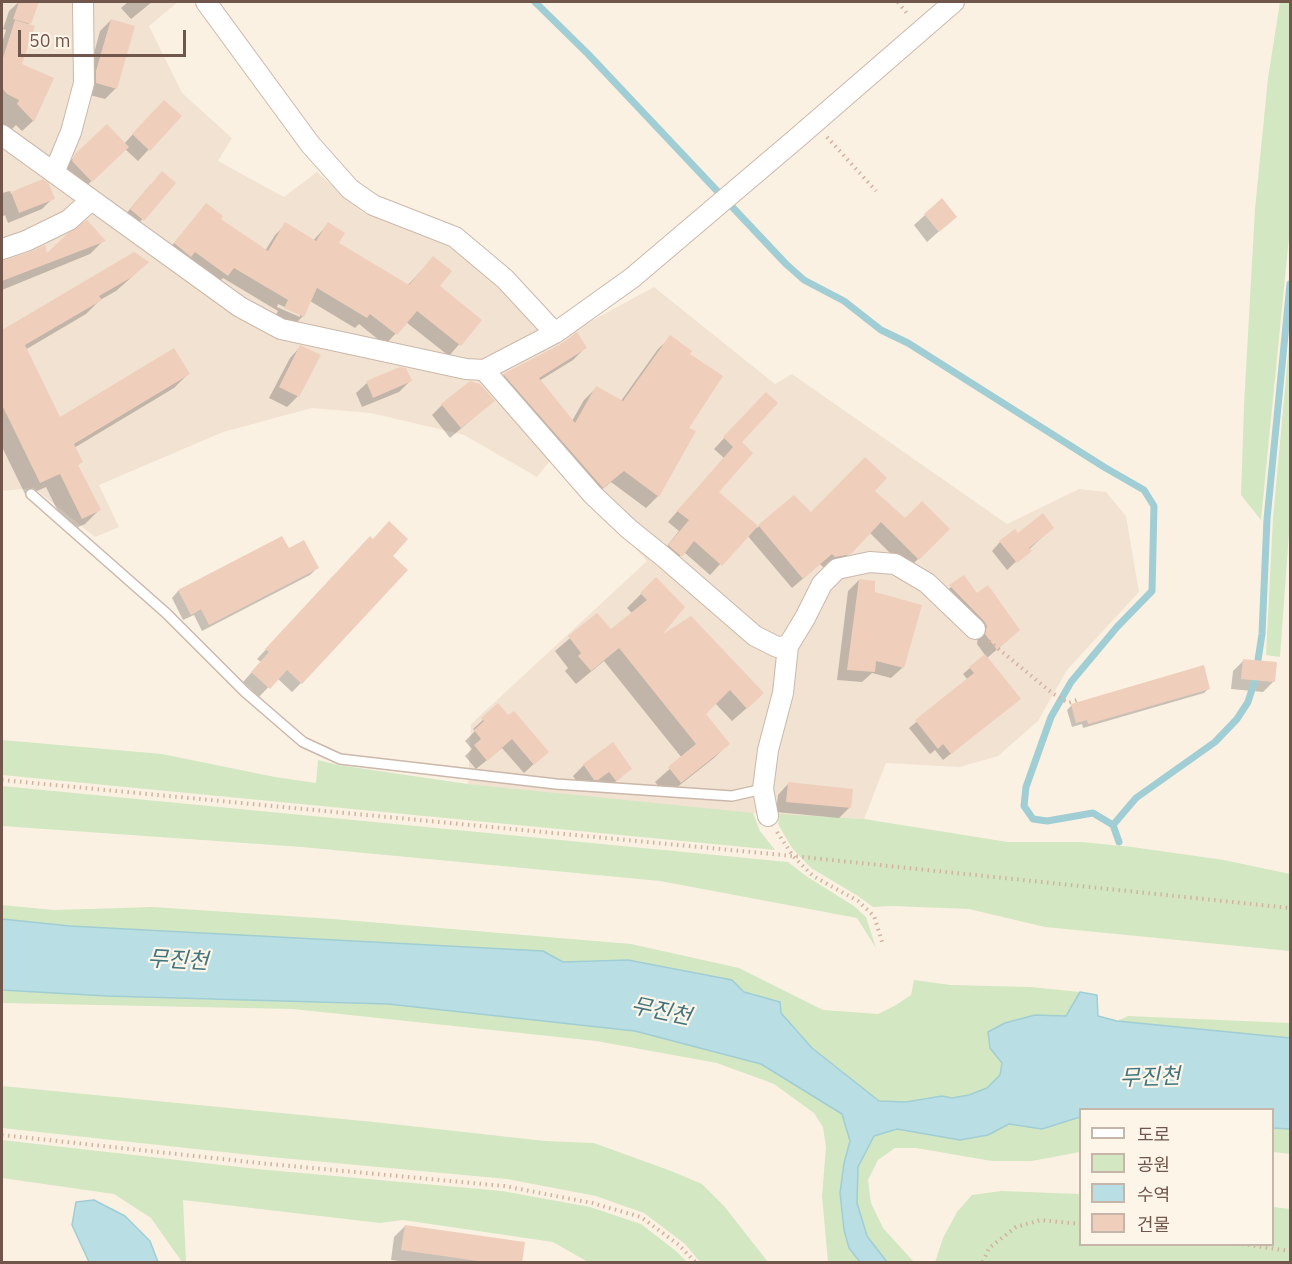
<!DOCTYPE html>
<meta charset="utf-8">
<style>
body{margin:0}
#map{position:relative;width:1292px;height:1264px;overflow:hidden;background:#fbf1e3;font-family:"IBM Plex Sans","Noto Sans KR",sans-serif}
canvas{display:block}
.frame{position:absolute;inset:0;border:3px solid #71574b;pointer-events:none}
.legend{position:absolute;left:1079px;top:1108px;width:195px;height:138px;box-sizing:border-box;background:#fef5e9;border:2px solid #c6b6aa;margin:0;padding:8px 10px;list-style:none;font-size:18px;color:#71574b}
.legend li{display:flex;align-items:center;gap:12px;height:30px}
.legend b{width:30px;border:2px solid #c6b6aa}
.scale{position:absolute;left:18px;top:30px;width:168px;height:27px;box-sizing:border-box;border:3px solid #71574b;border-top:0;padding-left:8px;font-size:18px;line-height:21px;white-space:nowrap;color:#71574b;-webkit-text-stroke:4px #fef5e9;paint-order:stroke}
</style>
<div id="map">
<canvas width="1292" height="1264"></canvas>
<div class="frame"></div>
<ul class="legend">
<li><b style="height:8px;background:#fff"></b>도로</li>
<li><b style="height:16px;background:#d3e7c3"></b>공원</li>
<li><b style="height:16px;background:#b9dee3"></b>수역</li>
<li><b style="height:16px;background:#efcfbc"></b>건물</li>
</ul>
<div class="scale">50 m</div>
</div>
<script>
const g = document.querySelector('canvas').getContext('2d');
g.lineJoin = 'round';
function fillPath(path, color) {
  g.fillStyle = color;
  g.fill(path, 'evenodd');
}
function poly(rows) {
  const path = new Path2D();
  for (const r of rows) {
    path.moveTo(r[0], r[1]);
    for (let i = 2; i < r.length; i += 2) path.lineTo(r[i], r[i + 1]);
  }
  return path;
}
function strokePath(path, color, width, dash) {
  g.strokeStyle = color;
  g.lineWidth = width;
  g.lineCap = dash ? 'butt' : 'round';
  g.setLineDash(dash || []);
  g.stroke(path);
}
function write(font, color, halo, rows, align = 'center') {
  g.font = font + ' "IBM Plex Sans","Noto Sans KR",sans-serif';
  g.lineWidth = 4.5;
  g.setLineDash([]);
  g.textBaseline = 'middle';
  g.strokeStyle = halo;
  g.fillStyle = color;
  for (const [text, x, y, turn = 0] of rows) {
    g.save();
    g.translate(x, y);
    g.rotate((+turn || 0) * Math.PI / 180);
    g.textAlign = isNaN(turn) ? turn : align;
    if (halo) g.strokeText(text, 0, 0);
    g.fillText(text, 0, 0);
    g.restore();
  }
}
const residential = poly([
 [2,2,178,2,149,26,182,93,232,138,218,161,284,197,317,172,362,212,458,250,510,299,551,343,654,287,775,384,792,374,1007,524,1079,489,1106,492,1126,516,1139,592,1067,670,1038,721,998,756,960,767,886,763,864,819,729,812,468,784,471,724,647,561,582,491,553,457,537,477,464,435,371,413,312,408,223,432,99,485,119,527,95,537,34,488,2,491]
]);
const green = poly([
 [1280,2,1290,2,1290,227,1261,520,1241,495,1244,405,1255,209,1268,78],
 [1290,335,1290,519,1280,657,1266,655,1273,518],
 [2,740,162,754,275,777,316,783,318,760,338,765,468,784,753,813,760,831,775,850,2,775],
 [2,786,788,862,806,876,854,906,866,917,876,948,857,918,660,881,302,847,2,826],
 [779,814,864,819,1008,842,1081,842,1132,847,1224,860,1290,874,1290,951,1045,927,969,909,893,906,873,907,858,896,811,868,792,848,778,824],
 [2,905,54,910,153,907,333,919,631,944,739,968,823,1010,852,1012,878,1014,896,1005,911,995,914,980,951,985,1031,987,1080,992,1066,1016,1035,1015,1005,1023,990,1048,1002,1063,1000,1075,987,1088,969,1095,952,1098,942,1096,906,1102,879,1101,812,1048,781,1013,780,1002,744,992,732,980,628,960,563,962,543,951,70,926,2,919],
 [2,990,107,996,388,1004,635,1031,761,1064,842,1114,850,1141,844,1163,840,1193,844,1230,849,1248,860,1262,828,1262,822,1196,826,1147,823,1127,814,1113,774,1084,717,1063,596,1041,293,1009,2,1003],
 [1128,1016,1290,1023,1290,1038,1117,1021],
 [2,1086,374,1122,545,1141,594,1143,671,1171,702,1184,724,1206,768,1262,700,1262,685,1244,644,1213,596,1196,507,1179,260,1156,2,1128],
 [1080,1117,1080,1152,1032,1161,992,1161,916,1148,895,1148,878,1160,868,1180,871,1203,883,1228,914,1262,887,1262,867,1236,857,1203,857,1167,873,1136,897,1129,960,1140,988,1135,1009,1124,1024,1127],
 [1273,1128,1290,1129,1290,1154,1273,1152],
 [2,1140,257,1169,502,1191,590,1207,641,1224,676,1251,687,1262,588,1262,553,1242,403,1220,380,1223,183,1200,186,1262,182,1262,151,1218,114,1194,2,1178],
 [1001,1191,1080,1194,1080,1244,1272,1244,1273,1207,1290,1209,1290,1262,935,1262,943,1238,957,1212,972,1195]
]);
const water = poly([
 [2,919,70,926,543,951,563,962,628,960,732,980,744,992,780,1002,781,1013,812,1048,879,1101,906,1102,942,1096,952,1098,969,1095,987,1088,1000,1075,1002,1063,990,1048,988,1032,1005,1023,1035,1015,1066,1016,1080,992,1097,995,1098,1016,1117,1021,1290,1038,1290,1129,1273,1128,1272,1110,1080,1110,1080,1117,1042,1129,1009,1124,988,1135,960,1140,897,1129,874,1136,858,1167,857,1203,867,1236,887,1262,860,1262,849,1248,844,1230,840,1193,844,1163,850,1141,842,1114,761,1064,635,1031,388,1004,107,996,2,990,2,919],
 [94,1200,125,1216,150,1241,158,1262,89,1262,72,1225,76,1202,94,1200]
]);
const shadow = poly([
 [19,2,37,2,28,25,20,64,52,79,33,121,22,131,16,125,11,130,2,125,2,43,6,30,3,29,9,11],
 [128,2,152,2,131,19,121,8],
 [111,20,116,88,105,99,86,94,86,83,100,31],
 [153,112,180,116,138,161,125,149,80,192,64,167,107,126,124,144],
 [43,181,53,198,42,209,8,223,5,215,2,217,2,193,10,191,11,194],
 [174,183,132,231,120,221,151,184],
 [206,205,219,219,265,251,275,235,286,224,313,241,328,224,337,244,407,286,433,258,438,286,480,320,449,356,406,322,385,345,359,324,355,328,310,301,303,316,292,327,274,319,278,311,223,278,216,285,164,255],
 [278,304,300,314,300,317,277,307],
 [925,215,955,217,927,242,914,225],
 [104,240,90,254,2,290,2,261,47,255],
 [134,254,133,276,116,291,100,300,86,314,25,350,59,419,188,374,174,388,74,448,81,462,77,466,99,510,85,524,68,532,46,487,26,496,2,447,2,332],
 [671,337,687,428,694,432,658,496,646,508,611,482,590,499,492,387,504,375,585,348,573,360,539,381,572,421,584,400,596,388,621,401,658,349],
 [300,347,298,396,287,407,269,398,290,358],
 [410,381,399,392,362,407,356,393,367,383],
 [493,401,450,438,432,415,442,405],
 [756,404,717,492,757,528,794,497,811,514,873,491,905,520,948,529,907,570,869,532,840,563,823,567,820,564,792,588,747,535,710,575,684,552,670,566,659,556,679,531,668,522,724,458,714,449],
 [1052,528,1007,570,992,551,1000,542,1017,535],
 [361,548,301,683,292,692,277,678,259,697,243,682,261,662,257,659],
 [288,550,317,568,310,575,202,631,194,615,183,620,172,598,178,591],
 [964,577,1009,639,987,658,1012,705,943,760,935,750,930,754,909,728,968,680,963,674,985,655,977,644,978,636,941,595],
 [656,579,657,639,691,618,748,707,732,721,715,703,704,714,728,744,714,758,666,796,655,782,682,758,604,661,576,684,565,671,568,668,555,651,597,615,610,632,633,614,627,608],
 [859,580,873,593,920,606,902,668,891,678,872,673,862,682,837,680,848,591],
 [1244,660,1274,681,1263,692,1231,689,1233,671],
 [1209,688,1204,693,1083,728,1082,724,1072,727,1067,710,1072,705],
 [498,706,537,761,524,773,502,748,476,769,465,756,472,749,465,741,475,731,473,729],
 [613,744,630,769,605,791,598,782,583,790,573,776,584,765],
 [788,784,850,807,839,818,776,812,778,795],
 [405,1226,521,1262,408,1262,391,1260,394,1237]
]);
const stream = poly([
 [535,2,588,54,786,264,804,280,844,301,881,330,908,343,1104,467,1144,490,1154,506,1152,591,1117,627,1071,682,1051,717,1026,787,1024,806,1033,819,1047,821,1093,813,1113,825,1119,842],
 [1113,825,1136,798,1215,742,1237,719,1248,702,1255,680,1262,634,1267,519,1290,284]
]);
const building = poly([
 [19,2,39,2,31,24,13,19],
 [111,19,135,26,117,89,96,83,96,71],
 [15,20,35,26,22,64,54,78,34,122,17,104,19,100,7,94,2,88,2,61],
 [164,100,182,116,150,151,132,134],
 [107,124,129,147,92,182,72,161,75,154],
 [162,171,176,183,144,221,130,209],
 [43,179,49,184,55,199,19,213,11,192],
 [942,198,957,217,939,232,924,214],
 [206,203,223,216,221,219,268,251,285,222,316,241,328,222,345,233,339,243,409,285,433,256,452,271,440,286,482,320,461,346,417,311,397,335,370,314,367,318,317,288,304,317,284,308,288,300,234,268,228,276,195,252,191,257,174,243],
 [87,220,106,241,2,281,2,261,30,252,45,245,47,253,67,234],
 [134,252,149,262,132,277,99,296,102,300,25,345,60,417,174,348,190,374,74,444,83,462,78,465,101,510,82,519,60,474,40,483,2,405,2,330],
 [577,332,587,348,539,378,575,423,596,386,623,401,670,335,692,351,690,354,723,376,689,428,696,431,659,497,624,471,603,488,503,374,561,344],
 [300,345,321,355,299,397,279,387],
 [400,367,406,368,412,381,373,398,366,381],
 [470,381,480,384,495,401,461,428,441,404],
 [766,392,778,403,742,442,753,453,719,492,758,526,722,566,694,541,682,557,668,545,689,520,677,511,733,447,723,437],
 [865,457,887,478,875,491,905,518,922,501,950,529,919,560,881,522,851,554,835,557,832,554,803,579,758,525,794,495,811,512],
 [1043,513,1054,528,1029,548,1032,551,1017,563,999,541,1015,529,1018,533],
 [389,521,408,539,393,556,408,570,302,684,287,670,270,689,251,672,269,652,265,649,370,536,373,539],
 [282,536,289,548,304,540,319,568,209,625,201,609,191,615,178,590],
 [964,575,977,593,988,585,1020,630,997,650,985,634,987,626,984,621,949,585],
 [656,577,685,607,663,634,691,616,764,693,747,709,730,690,706,714,730,744,681,783,668,767,696,744,619,648,591,671,578,656,581,653,568,636,597,613,611,629,647,600,640,593],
 [859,579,875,581,875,592,922,605,904,668,876,661,875,672,847,670],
 [985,654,1021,699,951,754,943,744,938,749,915,720,974,673,969,667],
 [1243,659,1277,662,1275,682,1241,679],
 [1204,665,1210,689,1088,724,1087,720,1076,723,1071,704],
 [498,703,508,715,514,711,549,752,534,765,512,739,487,761,474,745,481,739,474,730,484,721,481,718],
 [613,742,632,769,616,781,609,772,598,780,594,780,583,764],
 [788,782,853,789,851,808,786,802],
 [405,1225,525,1242,522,1263,492,1263,401,1250]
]);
const path = poly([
 [898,2,909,16],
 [827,137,876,191],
 [989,641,1052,693,1068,703,1077,700],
 [2,780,793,856,1290,908],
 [777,832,793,856,813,876,858,901,874,916,883,945],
 [2,1135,259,1163,504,1186,592,1203,641,1217,679,1245,695,1262],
 [1242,1244,1290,1251],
 [983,1262,989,1248,1016,1227,1041,1220,1080,1224]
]);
const lane = poly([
 [31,494,166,613,245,692,303,742,340,759,556,784,732,796,763,789]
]);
const street = poly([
 [206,2,310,144,350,189,373,205,455,237,505,279,555,333],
 [2,135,240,307,281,329,466,369,484,370,555,333,632,278,797,138,954,2],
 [54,173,71,132,84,83,83,2],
 [2,249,26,241,69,220,91,200],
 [484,370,593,495,629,529,665,558,755,636,777,647,788,646,805,618,822,584,837,569,870,562,895,564,927,583,975,629],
 [768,816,763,789,768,750,783,693,788,646]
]);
const waterNames = [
 ["무진천",178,961,3],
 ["무진천",661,1012,12],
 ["무진천",1150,1078,-2]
];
fillPath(residential, '#f2e2d2');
fillPath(green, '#d3e7c3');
fillPath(water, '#b9dee3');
strokePath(water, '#a0ced4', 1.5);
fillPath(shadow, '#0003');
strokePath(stream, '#a0ced4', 7);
fillPath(building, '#efcfbc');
strokePath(lane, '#cbb8aa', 12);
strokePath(street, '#cbb8aa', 22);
strokePath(path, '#d3b2a0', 4, [1.5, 4.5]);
strokePath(lane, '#fff', 9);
strokePath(street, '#fff', 20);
write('italic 22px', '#43757d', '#fef5e9', waterNames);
</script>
